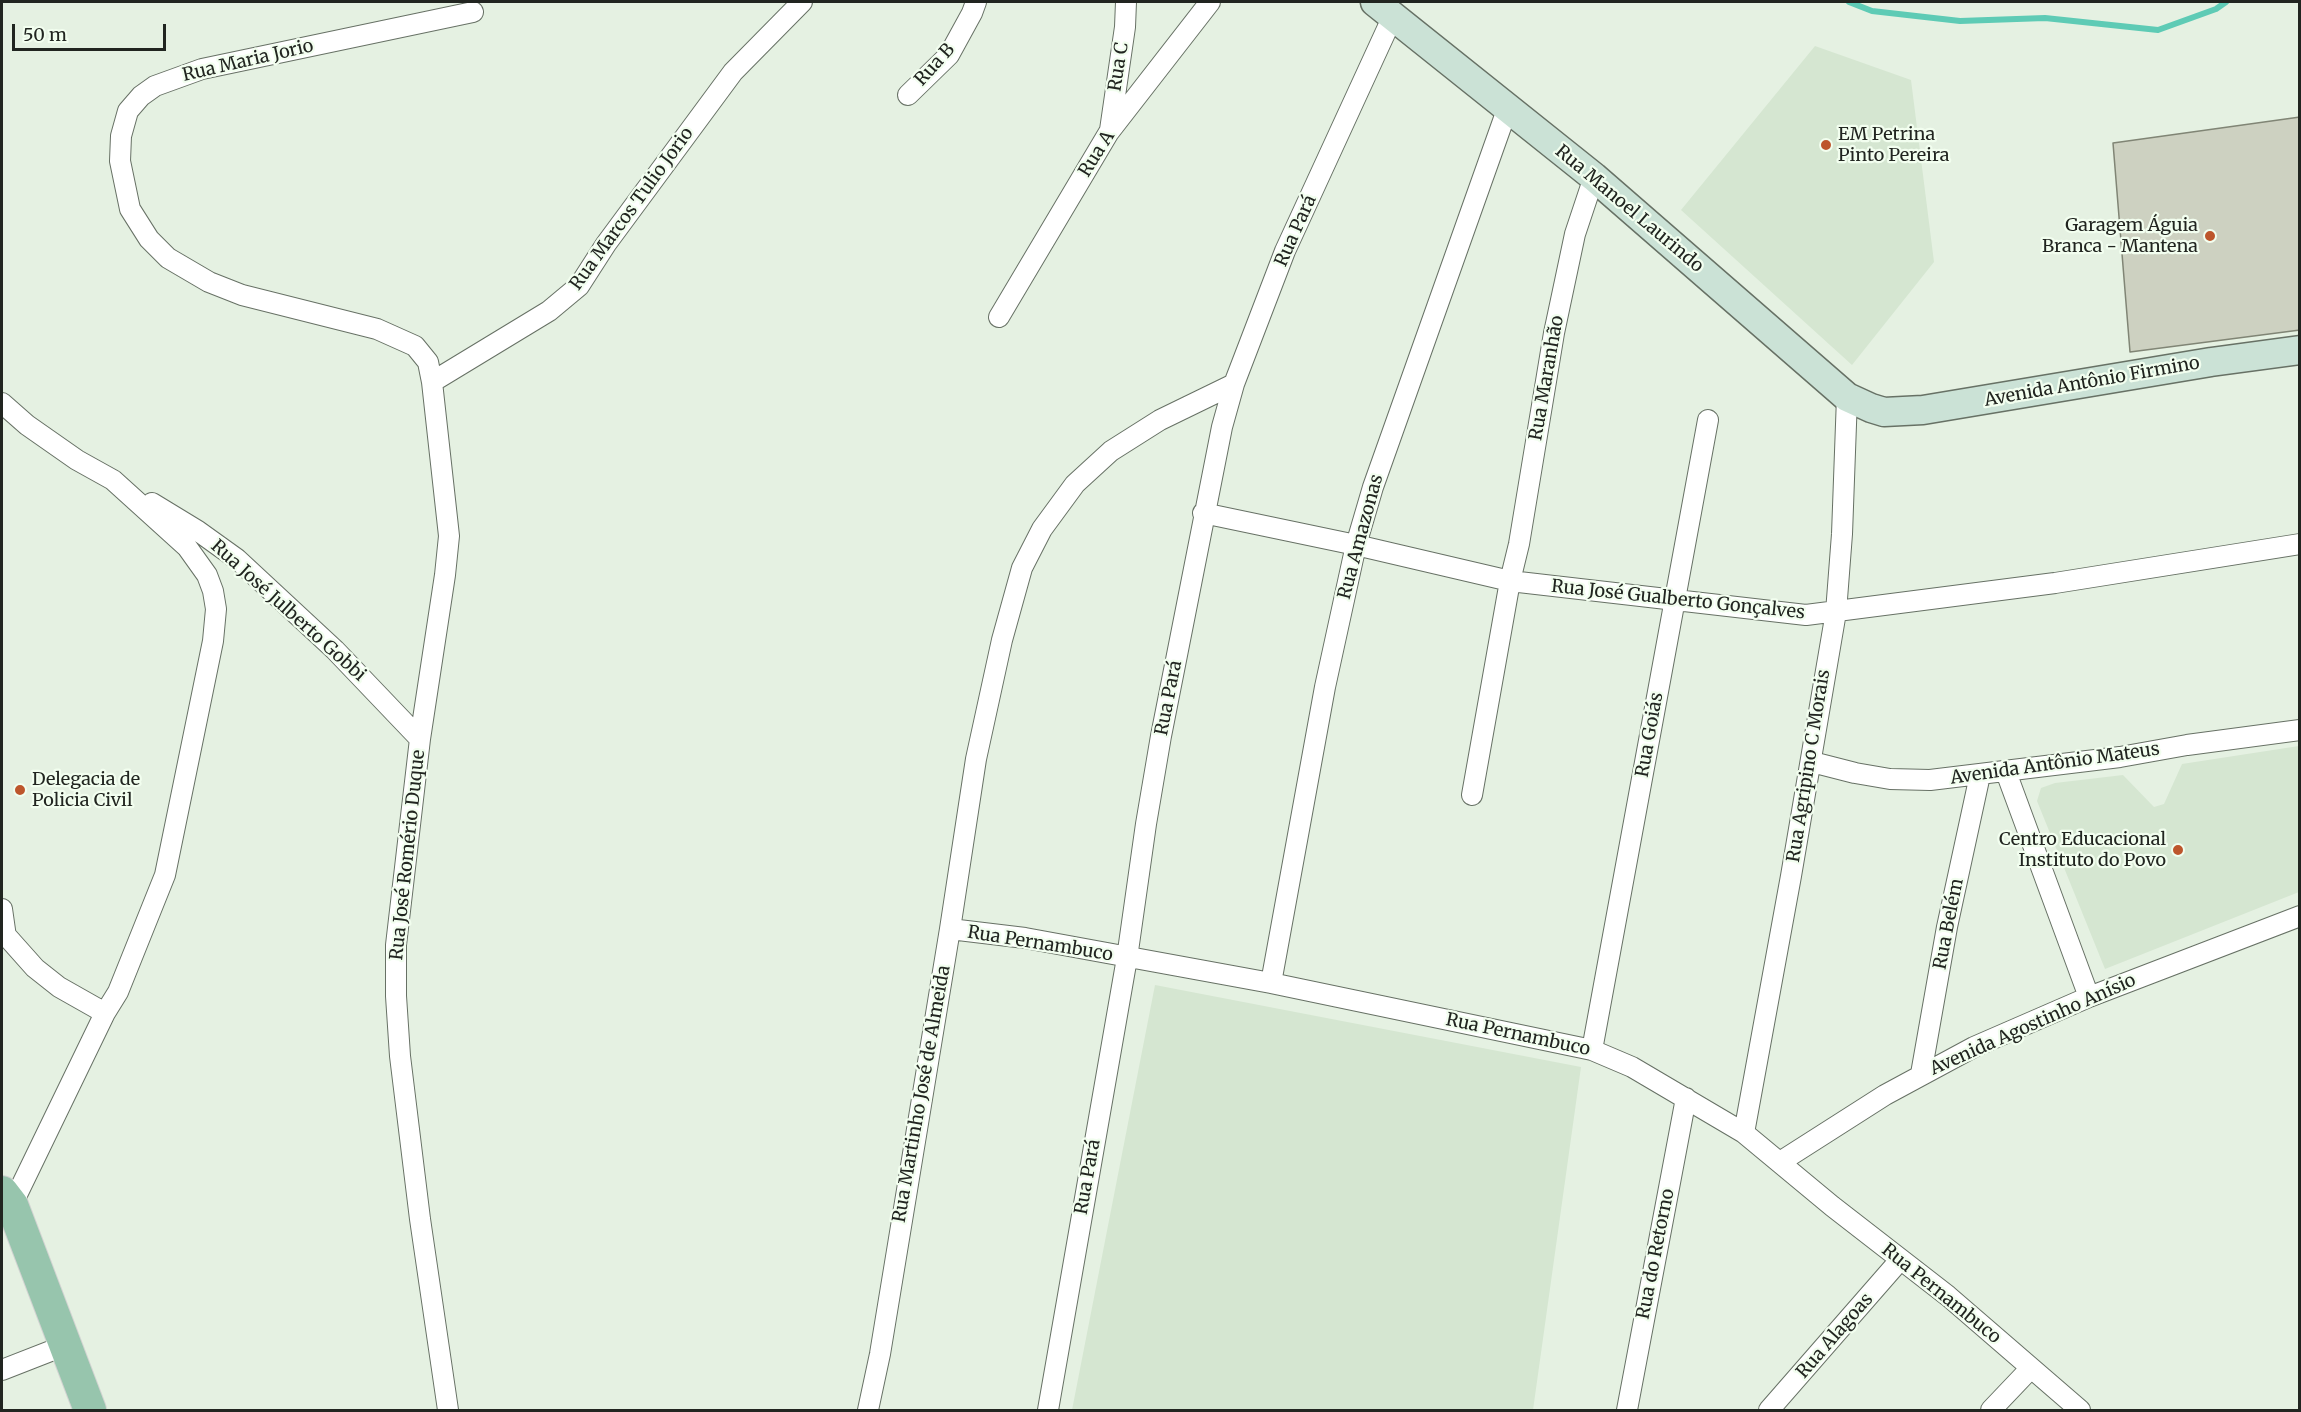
<!DOCTYPE html>
<meta charset="utf-8">
<style>
body{margin:0}
#map{position:relative;width:2301px;height:1412px;overflow:hidden;background:#e5f1e2;font-family:Merriweather,serif}
canvas{display:block}
.frame{position:absolute;inset:0;border:3px solid #212520;pointer-events:none}
.scale{position:absolute;left:12px;top:24px;width:154px;height:27px;box-sizing:border-box;border:3px solid #212520;border-top:0;padding-left:8px;font-size:18px;line-height:21px;white-space:nowrap;color:#212520;-webkit-text-stroke:4px #f2feef;paint-order:stroke}
</style>
<div id="map">
<canvas width="2301" height="1412"></canvas>
<div class="frame"></div>
<div class="scale">50 m</div>
</div>
<script>
const g = document.querySelector('canvas').getContext('2d');
g.lineJoin = 'round';
function fillPath(path, color) {
  g.fillStyle = color;
  g.fill(path, 'evenodd');
}
function poly(rows) {
  const path = new Path2D();
  for (const r of rows) {
    path.moveTo(r[0], r[1]);
    for (let i = 2; i < r.length; i += 2) path.lineTo(r[i], r[i + 1]);
  }
  return path;
}
function strokePath(path, color, width, dash) {
  g.strokeStyle = color;
  g.lineWidth = width;
  g.lineCap = dash ? 'butt' : 'round';
  g.setLineDash(dash || []);
  g.stroke(path);
}
function write(font, color, halo, rows, align = 'center') {
  g.font = font + ' Merriweather,serif';
  g.lineWidth = 4.5;
  g.setLineDash([]);
  g.textBaseline = 'middle';
  g.strokeStyle = halo;
  g.fillStyle = color;
  for (const [text, x, y, turn = 0] of rows) {
    g.save();
    g.translate(x, y);
    g.rotate((+turn || 0) * Math.PI / 180);
    g.textAlign = isNaN(turn) ? turn : align;
    if (halo) g.strokeText(text, 0, 0);
    g.fillText(text, 0, 0);
    g.restore();
  }
}
const built = poly([
 [1815,46,1911,80,1934,262,1852,365,1681,210],
 [2299,746,2299,892,2105,969,2037,801,2041,788,2055,783,2123,775,2154,807,2164,804,2182,764],
 [1155,985,1581,1067,1533,1410,1072,1410]
]);
const stream = poly([
 [1849,2,1872,11,1960,21,2045,18,2158,30,2216,9,2226,2]
]);
const building = poly([
 [2300,117,2300,330,2130,352,2113,143,2300,117]
]);
const street = poly([
 [908,95,949,55,972,13,976,2],
 [1110,130,1125,27,1126,2],
 [999,317,1109,132,1210,2],
 [432,382,549,311,579,286,606,244,733,72,802,2],
 [2,403,27,425,77,460,113,480,187,547,207,575,213,591,216,609,213,641,165,875,118,992,105,1013,12,1205],
 [152,503,198,531,237,559,335,650,420,739],
 [1203,513,1356,545,1510,581,1806,615,2055,583,2300,544],
 [1812,762,1855,773,1890,779,1930,780,2120,757,2187,745,2300,730],
 [2006,772,2089,997],
 [1472,795,1510,581,1519,544,1554,333,1575,234,1594,177],
 [2,909,6,937],
 [950,929,1025,938,1271,983,1592,1050,1632,1067,1744,1133,1832,1206,1948,1296,2080,1410],
 [2,931,35,968,59,987,105,1013],
 [1271,983,1325,687,1356,545,1373,487,1508,107],
 [1592,1050,1708,420],
 [1921,1074,1947,927,1980,775],
 [1744,1133,1791,876,1836,612,1842,534,1847,397],
 [1780,1162,1885,1095,1974,1047,2089,997,2300,916],
 [2,1370,66,1345],
 [448,1410,420,1219,400,1056,396,996,396,945,420,739,445,575,449,536,432,382,428,362,415,346,377,329,242,295,209,282,168,258,149,239,130,209,120,161,121,136,128,111,141,96,155,86,202,69,473,12],
 [868,1410,880,1354,950,929,976,759,1002,640,1022,568,1042,529,1075,484,1111,451,1160,420,1234,384],
 [1048,1410,1127,958,1146,824,1161,736,1222,427,1234,384,1285,251,1393,16],
 [1627,1410,1686,1098],
 [1769,1410,1900,1260],
 [1991,1410,2030,1369]
]);
const secondary = poly([
 [1375,2,1594,177,1847,397,1871,408,1884,412,1923,410,2211,362,2300,350]
]);
const primary = poly([
 [2,1192,12,1205,90,1410]
]);
const markers = [
 [1826,145,6,"#bd562c"],
 [2210,236,6,"#bd562c"],
 [20,790,6,"#bd562c"],
 [2178,850,6,"#bd562c"]
];
const streetNames = [
 ["Rua Maria Jorio",248,61,-13],
 ["Rua B",935,65,-48],
 ["Rua C",1119,67,-81],
 ["Rua A",1097,154,-58],
 ["Rua Marcos Tulio Jorio",632,209,-54],
 ["Rua Manoel Laurindo",1629,209,40],
 ["Rua Pará",1296,231,-66],
 ["Rua Maranhão",1547,378,-80],
 ["Avenida Antônio Firmino",2092,382,-10],
 ["Rua Amazonas",1361,537,-75],
 ["Rua José Gualberto Gonçalves",1678,600,6],
 ["Rua José Julberto Gobbi",288,611,42],
 ["Rua Pará",1169,698,-79],
 ["Rua Goiás",1650,735,-80],
 ["Avenida Antônio Mateus",2055,764,-8],
 ["Rua Agripino C Morais",1809,766,-81],
 ["Rua José Romério Duque",408,855,-84],
 ["Rua Belém",1949,924,-79],
 ["Rua Pernambuco",1040,944,9],
 ["Avenida Agostinho Anísio",2033,1025,-24],
 ["Rua Pernambuco",1518,1035,12],
 ["Rua Martinho José de Almeida",922,1094,-80],
 ["Rua Pará",1088,1177,-80],
 ["Rua do Retorno",1656,1254,-79],
 ["Rua Pernambuco",1941,1294,39],
 ["Rua Alagoas",1835,1336,-49]
];
const poiNames = [
 ["EM Petrina",1838,135],
 ["Pinto Pereira",1838,156],
 ["Garagem Águia",2198,226,"right"],
 ["Branca - Mantena",2198,247,"right"],
 ["Delegacia de",32,780],
 ["Policia Civil",32,801],
 ["Centro Educacional",2166,840,"right"],
 ["Instituto do Povo",2166,861,"right"]
];
fillPath(built, '#d5e6d1');
strokePath(stream, '#5ecbb5', 6);
fillPath(building, '#cdd1c1');
strokePath(building, '#808575', 1.5);
strokePath(street, '#677165', 22);
strokePath(secondary, '#677165', 31);
strokePath(primary, '#d3d3d2', 34);
strokePath(street, '#fff', 20);
strokePath(secondary, '#cbe2d6', 28);
strokePath(primary, '#97c5ad', 32);
for (const [x, y, r, color] of markers) {
  const dot = new Path2D();
  dot.arc(x, y, r, 0, 2 * Math.PI);
  g.fillStyle = color;
  g.fill(dot);
  strokePath(dot, '#f2feef', 2);
}
write('18px', '#212520', '#f2feef', streetNames);
write('18px', '#212520', '#f2feef', poiNames, 'left');
</script>
